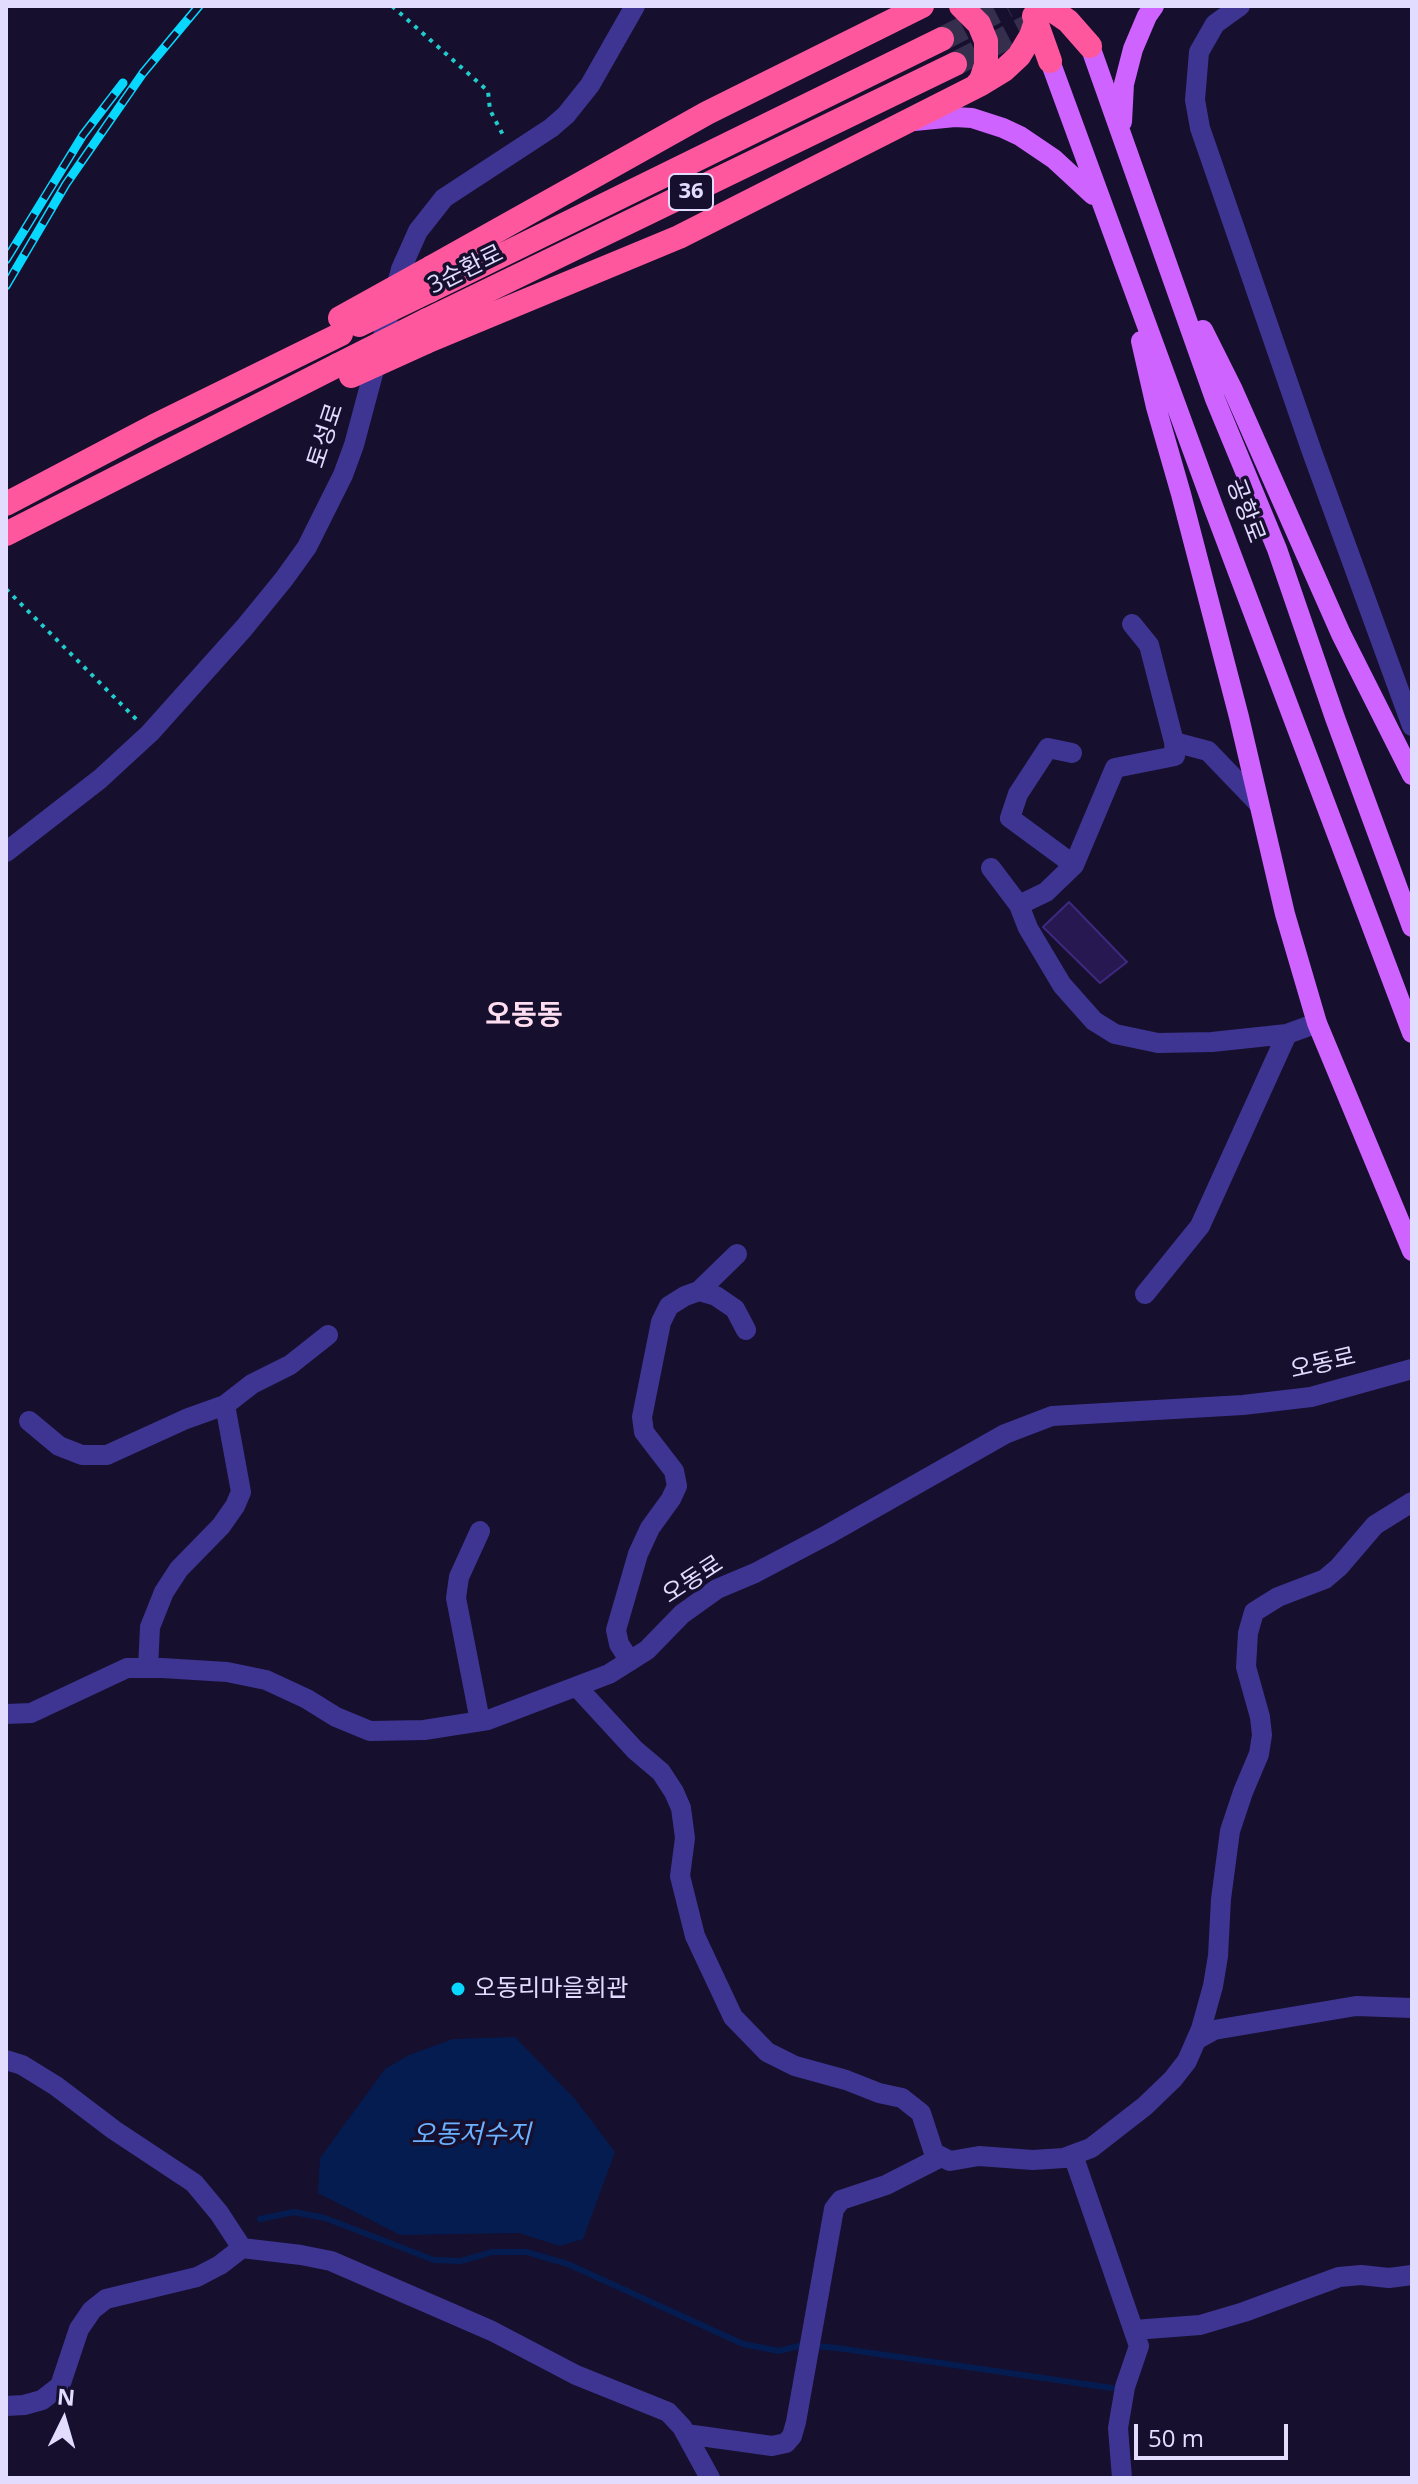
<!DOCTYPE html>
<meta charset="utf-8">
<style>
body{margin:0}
#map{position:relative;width:1418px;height:2484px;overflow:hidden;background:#160f2e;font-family:"Open Sans",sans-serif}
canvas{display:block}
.frame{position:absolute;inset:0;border:8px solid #e2dcff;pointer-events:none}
.north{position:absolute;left:24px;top:2380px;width:80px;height:80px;-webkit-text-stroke:6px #160f2e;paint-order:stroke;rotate:5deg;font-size:22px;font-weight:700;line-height:32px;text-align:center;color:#e2dcff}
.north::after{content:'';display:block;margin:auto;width:28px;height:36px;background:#e2dcff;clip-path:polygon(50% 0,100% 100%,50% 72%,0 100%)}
.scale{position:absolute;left:1134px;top:2424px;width:154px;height:36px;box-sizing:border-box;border:4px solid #e2dcff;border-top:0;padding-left:10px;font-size:24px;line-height:28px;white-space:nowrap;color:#e2dcff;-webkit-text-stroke:6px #160f2e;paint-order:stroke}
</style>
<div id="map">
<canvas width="1418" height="2484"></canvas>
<div class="frame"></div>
<div class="north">N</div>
<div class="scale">50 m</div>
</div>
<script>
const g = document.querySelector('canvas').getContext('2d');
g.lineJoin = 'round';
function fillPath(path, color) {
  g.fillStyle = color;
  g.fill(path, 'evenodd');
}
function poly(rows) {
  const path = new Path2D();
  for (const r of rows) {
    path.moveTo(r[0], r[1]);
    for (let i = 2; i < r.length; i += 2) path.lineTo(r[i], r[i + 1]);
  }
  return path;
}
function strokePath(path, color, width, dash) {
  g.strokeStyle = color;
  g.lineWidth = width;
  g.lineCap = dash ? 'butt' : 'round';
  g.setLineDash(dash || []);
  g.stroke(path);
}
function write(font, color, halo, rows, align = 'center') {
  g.font = font + ' "Open Sans","Noto Sans KR",sans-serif';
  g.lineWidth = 7;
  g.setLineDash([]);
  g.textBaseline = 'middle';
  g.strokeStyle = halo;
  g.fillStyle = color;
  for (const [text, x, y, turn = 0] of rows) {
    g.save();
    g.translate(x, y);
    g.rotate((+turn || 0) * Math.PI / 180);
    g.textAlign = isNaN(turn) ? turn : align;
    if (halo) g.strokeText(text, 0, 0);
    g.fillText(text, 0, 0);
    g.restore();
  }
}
const water = poly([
 [515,2037,575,2099,615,2152,583,2239,560,2246,519,2233,400,2235,318,2193,320,2158,385,2069,409,2055,453,2039]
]);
const stream = poly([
 [260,2219,294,2212,325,2218,434,2260,461,2261,492,2252,526,2252,568,2264,743,2344,779,2351,803,2345,837,2348,1112,2388]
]);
const building = poly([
 [1069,902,1127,962,1100,983,1043,927,1069,902]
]);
const highwayTunnel = poly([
 [942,39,1007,6],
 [955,64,1068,6]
]);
const path = poly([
 [392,6,488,91,490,110,504,137],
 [6,589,137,720]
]);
const minor = poly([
 [1240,6,1215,24,1199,52,1195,100,1200,128,1312,452,1412,726],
 [1132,624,1149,645,1174,742],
 [1072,753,1048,748,1018,794,1010,818,1074,865],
 [6,852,100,779,150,733,244,628,284,579,307,547,343,475,354,445,401,269,418,231,444,198,551,128,566,115,590,85,635,6],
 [991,868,1019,905,1028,928,1062,985,1094,1021,1115,1034,1158,1043,1212,1042,1287,1034,1317,1023],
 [1019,905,1046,892,1074,865,1115,768,1175,756,1174,742,1208,751,1259,804],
 [699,1291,737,1254],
 [1145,1294,1200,1226,1287,1034],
 [29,1421,59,1446,82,1455,107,1455,186,1419,225,1405,252,1384,290,1365,328,1335],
 [480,1531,459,1577,456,1598,480,1721],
 [630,1661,619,1644,616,1630,638,1554,650,1528,671,1499,677,1486,674,1471,644,1432,642,1417,661,1322,669,1306,685,1296,699,1291,716,1296,735,1309,746,1330],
 [148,1668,150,1627,164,1592,179,1569,221,1526,235,1506,241,1492,225,1405],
 [577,1687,635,1750,661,1772,674,1792,681,1808,685,1838,680,1876,695,1936,733,2017,767,2052,795,2066,846,2080,879,2093,902,2098,921,2113,934,2153,950,2161,979,2156,1033,2160,1064,2158,1091,2148,1145,2106,1173,2079,1187,2061,1201,2029,1213,1986,1218,1956,1221,1899,1230,1831,1243,1792,1259,1754,1262,1735,1260,1717,1246,1667,1248,1633,1254,1612,1278,1597,1325,1579,1339,1567,1375,1525,1412,1502],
 [6,1714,31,1713,127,1668,162,1668,227,1672,266,1680,307,1699,336,1717,370,1731,424,1730,488,1720,609,1674,647,1650,682,1614,717,1589,755,1573,827,1535,1005,1434,1052,1416,1243,1405,1311,1397,1412,1369],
 [1196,2040,1214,2030,1356,2006,1412,2008],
 [6,2060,22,2065,56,2086,114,2130,194,2183,219,2213,242,2248,301,2255,331,2261,492,2331,576,2375,668,2412,682,2427,710,2478],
 [1073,2155,1139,2346,1125,2387,1118,2428,1122,2478],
 [1134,2330,1200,2325,1244,2312,1339,2277,1361,2275,1389,2278,1412,2275],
 [6,2406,24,2405,42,2400,60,2386,79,2329,92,2310,106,2299,197,2277,220,2265,242,2248],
 [686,2434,772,2446,786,2443,792,2436,796,2422,834,2209,841,2200,886,2185,941,2157]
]);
const major = poly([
 [1090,46,1215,399,1277,549,1335,718,1412,927],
 [1050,61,1213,506,1412,1033],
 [914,121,955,117,972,118,1003,128,1020,136,1054,159,1093,195],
 [1122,122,1124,84,1133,49,1147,16,1154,6],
 [1203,330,1233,390,1341,634,1412,775],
 [1141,341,1156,407,1181,494,1239,717,1285,914,1317,1023,1412,1251]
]);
const highway = poly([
 [961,6,979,24,986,41,986,65,981,80,975,87],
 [1046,6,1068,21,1090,46],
 [1034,16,1050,61],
 [432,267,707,113,922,6],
 [429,291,942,39],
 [427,320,955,64],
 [426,342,679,237,981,84,1004,70,1019,56,1031,36,1041,6],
 [6,504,154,426,341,334],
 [6,534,338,365]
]);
const rail = poly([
 [6,260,83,135,123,83],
 [6,286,66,184,143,73,199,6]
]);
const highwayBridge = poly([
 [340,318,432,267],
 [359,325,429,291],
 [338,365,427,320],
 [351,376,426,342]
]);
const markers = [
 [458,1989,8,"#08d7ff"]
];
const shields = [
 [691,192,44]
];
const shieldNames = [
 ["36",691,192]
];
const streetNames = [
 ["3순환로",466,270,-26],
 ["토성로",326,436,-72],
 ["공항로",1245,511,69],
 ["오동로",1323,1364,-13],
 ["오동로",693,1580,-33]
];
const poiNames = [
 ["오동리마을회관",474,1989]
];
const waterNames = [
 ["오동저수지",471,2136]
];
const quarterNames = [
 ["오동동",524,1016]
];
fillPath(water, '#051c51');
strokePath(stream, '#051c51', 6);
fillPath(building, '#271851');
strokePath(building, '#3f2880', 2);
strokePath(highwayTunnel, '#352e4d', 24, [24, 12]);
strokePath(path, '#23cccc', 4, [4, 6]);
strokePath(minor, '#3e3592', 20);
strokePath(major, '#ce63ff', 20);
strokePath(highway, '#ff579d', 24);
strokePath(rail, '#08d7ff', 9);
strokePath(rail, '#160f2e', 6, [18]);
strokePath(highwayBridge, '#ff579d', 24);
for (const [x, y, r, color] of markers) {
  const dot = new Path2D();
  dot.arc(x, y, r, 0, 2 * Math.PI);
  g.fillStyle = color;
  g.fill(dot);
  strokePath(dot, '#160f2e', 3);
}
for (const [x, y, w] of shields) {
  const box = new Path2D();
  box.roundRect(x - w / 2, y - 18, w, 36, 6);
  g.fillStyle = '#160f2e';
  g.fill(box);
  strokePath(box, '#e2dcff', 2);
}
write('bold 22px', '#e2dcff', null, shieldNames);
write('24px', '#e2dcff', '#160f2e', streetNames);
write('24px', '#e2dcff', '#160f2e', poiNames, 'left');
write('italic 26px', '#6ab1ff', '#160f2e', waterNames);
write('bold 28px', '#ffdef1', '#160f2e', quarterNames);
</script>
